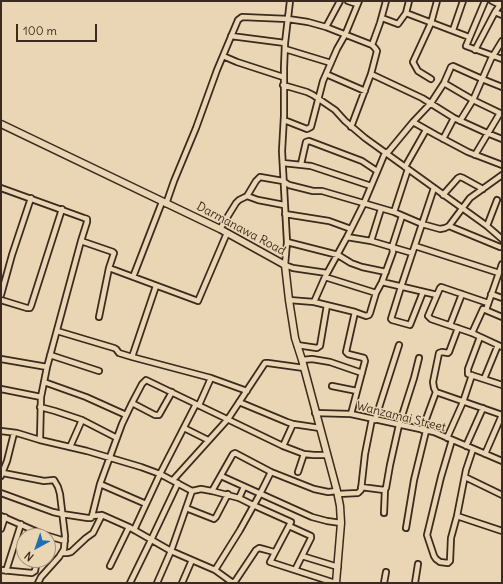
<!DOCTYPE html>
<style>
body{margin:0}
#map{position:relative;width:503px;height:584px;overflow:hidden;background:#ead6b4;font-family:Delius,sans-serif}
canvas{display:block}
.frame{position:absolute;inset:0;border:2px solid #3b2a1e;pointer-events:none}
.north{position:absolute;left:16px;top:528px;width:40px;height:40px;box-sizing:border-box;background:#ead6b4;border:1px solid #a49178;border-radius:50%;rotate:220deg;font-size:11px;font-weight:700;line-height:16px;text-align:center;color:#3b2a1e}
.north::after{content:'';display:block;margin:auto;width:14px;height:18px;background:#1f6fb2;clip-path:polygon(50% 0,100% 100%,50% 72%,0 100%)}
.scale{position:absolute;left:16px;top:24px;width:81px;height:18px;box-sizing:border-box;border:2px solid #3b2a1e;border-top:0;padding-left:5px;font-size:12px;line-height:14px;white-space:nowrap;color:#3b2a1e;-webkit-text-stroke:3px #ead6b4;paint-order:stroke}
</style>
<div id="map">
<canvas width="503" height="584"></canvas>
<div class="frame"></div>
<div class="north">N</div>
<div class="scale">100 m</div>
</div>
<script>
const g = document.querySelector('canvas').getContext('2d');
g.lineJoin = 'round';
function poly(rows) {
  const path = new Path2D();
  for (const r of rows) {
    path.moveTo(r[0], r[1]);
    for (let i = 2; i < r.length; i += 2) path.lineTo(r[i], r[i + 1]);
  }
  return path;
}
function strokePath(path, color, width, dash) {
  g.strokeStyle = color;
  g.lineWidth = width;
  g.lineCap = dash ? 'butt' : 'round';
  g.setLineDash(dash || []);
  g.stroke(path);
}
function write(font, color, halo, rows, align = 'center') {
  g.font = font + ' Delius,sans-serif';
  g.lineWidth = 3;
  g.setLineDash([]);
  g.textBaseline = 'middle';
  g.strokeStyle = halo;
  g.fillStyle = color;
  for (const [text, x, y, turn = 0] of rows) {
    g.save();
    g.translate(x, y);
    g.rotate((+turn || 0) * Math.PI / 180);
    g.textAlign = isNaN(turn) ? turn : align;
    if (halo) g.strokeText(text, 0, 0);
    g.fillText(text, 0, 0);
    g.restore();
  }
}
const minor = poly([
 [290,1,285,43,284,68,284,116,282,151,287,242,285,265,293,268,327,273],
 [348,1,357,4],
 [485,1,466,46,502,59],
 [492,1,500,5],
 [495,12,502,15],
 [406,13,469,37],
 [382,18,398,24,406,13,409,1],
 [326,27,340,1],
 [453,30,463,1],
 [231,36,285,43],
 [372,45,380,23,386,1],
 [285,49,331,63],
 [475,50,495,12,502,2],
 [223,56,237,62,283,77],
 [326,74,365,91],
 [371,74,422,98,454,118,487,133,502,139],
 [431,79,418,71,413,62,431,23,437,1],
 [444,83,473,100,502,114],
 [283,85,307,92,313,95,335,110,345,121,365,138,487,226,502,239],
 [284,120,307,129,311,127,323,81,337,49,345,35,359,1],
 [460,121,473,100,491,59,502,41],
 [413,122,436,135,468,152,502,165],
 [443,139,454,118],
 [475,155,500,113],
 [283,163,311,166,371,186],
 [301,164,306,142,309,141,362,161,377,171],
 [405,167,426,130],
 [1,188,84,218,87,219,87,222,81,241,47,367,41,397,40,440],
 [443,195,458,178,460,177,463,178,483,189],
 [247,196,258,200,284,205],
 [166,204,174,181,196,128,217,70,238,20,242,17,288,19,308,22,326,27,372,45,375,48,377,51,371,74,351,127],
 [394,212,408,169],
 [285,214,329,221,351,229],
 [449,226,500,247,502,247],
 [487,226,497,200],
 [220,229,236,203,239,200,247,196,256,181,260,177,283,181,289,185,313,191,322,191,394,212,422,224,440,229,445,228,449,226,470,198,502,175],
 [347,237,371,241,412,253],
 [81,241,113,252,114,253,109,268,99,317],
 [371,241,381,209],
 [287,242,338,255,351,263,362,267,386,272],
 [415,246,499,273],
 [109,268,198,301,227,233],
 [133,277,162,202],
 [325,277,376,293],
 [382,282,437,295],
 [423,292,410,325,392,320,391,319,401,287,434,188],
 [491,294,502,298],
 [1,295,12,255,31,198],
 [1,300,27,308,30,308,31,306,62,209],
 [289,300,314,302,355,312,366,316,369,315,370,313,376,293,382,282,393,252,392,247,402,216],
 [314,302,325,277,347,237,364,203,385,153,389,151,413,122,431,103,444,83,451,67,453,66,482,79,502,87],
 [488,303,441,287,440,288,428,316,431,319,472,333,502,347],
 [486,310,502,264],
 [450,325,462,294],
 [458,328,449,352,448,353,442,352,439,353,433,382,434,388,436,392,502,415,485,454],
 [57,331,114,348,116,349,119,353,132,357,211,378,247,391],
 [472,333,483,309,502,317],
 [480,337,468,369,468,374,502,385],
 [297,345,317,348,320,346,327,305],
 [50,355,99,371],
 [132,357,156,286],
 [1,359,47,367],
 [302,360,312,359,330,362,362,373],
 [484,379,498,345],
 [44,382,86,397,126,415],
 [332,386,357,391],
 [1,389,41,397],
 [239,402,287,422,293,424,320,428],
 [132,403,155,415,159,415,172,392],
 [199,405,211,378],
 [40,407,55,411,82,420,117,438],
 [315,413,351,414,434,432,502,461],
 [351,414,365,361,364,358,348,354,346,352,355,312],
 [375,420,399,345],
 [184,428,208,440],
 [422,430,436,392],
 [1,431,17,433,40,440,87,451,141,467,160,474,192,491,201,489,212,491,239,498,253,505,291,522,270,562,335,583],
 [447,438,463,402,472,375],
 [452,440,441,477,427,535,434,556,436,559,440,562,448,563,450,561,451,538,457,516,466,470,473,449],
 [283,446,293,424],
 [466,446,483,408],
 [70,447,82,420],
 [298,472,304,454],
 [3,473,44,481,54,480,58,487,60,494,65,536,64,549,59,557,41,577,38,583],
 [1,476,7,461,14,433],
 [221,476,312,517,327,521,341,523],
 [465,477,502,495],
 [173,480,228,419,265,363,268,363,304,368],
 [100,484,146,504],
 [361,487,384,490,386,488,390,465,399,425,414,378,419,358],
 [212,491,233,454,235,453,271,472,314,489,328,492,337,491],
 [1,493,53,512,62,514,88,518,91,518,92,516,102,515,129,527,171,551,215,570,233,583,236,580,256,550,259,548,263,549,274,552],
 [338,494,358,493,361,490,365,454,372,419],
 [239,498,244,487],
 [186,508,214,519,216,517,228,494],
 [384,513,385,489],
 [1,516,42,534,65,541],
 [92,516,100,484,122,424,132,403,142,384,146,380,283,446,304,454,314,455,327,455],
 [457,516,502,531],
 [289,526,311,536,311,538,295,570],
 [406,528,414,480,426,431],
 [1,529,5,517],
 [134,530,160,474,196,404],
 [62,553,67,553,71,552,86,538,93,533,102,515],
 [302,556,338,567],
 [110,566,129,527],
 [1,570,32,573,35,571,37,560],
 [215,570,240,530,260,494,271,472],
 [6,571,21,524],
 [130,583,151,540,178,483],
 [157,583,171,551,192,491],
 [182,583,192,560],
 [384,583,386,572],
 [415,583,418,564]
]);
const tertiary = poly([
 [1,124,220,229,285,265,289,300,295,338,302,360,337,491,340,506,341,523,336,583]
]);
const streetNames = [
 ["Darmanawa Road",241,229,28],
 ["Wanzamai Street",401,417,14]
];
strokePath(minor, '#3b2a1e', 8);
strokePath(tertiary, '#3b2a1e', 9);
strokePath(minor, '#ead6b4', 4.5);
strokePath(tertiary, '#ead6b4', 6);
write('12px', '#3b2a1e', '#ead6b4', streetNames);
</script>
